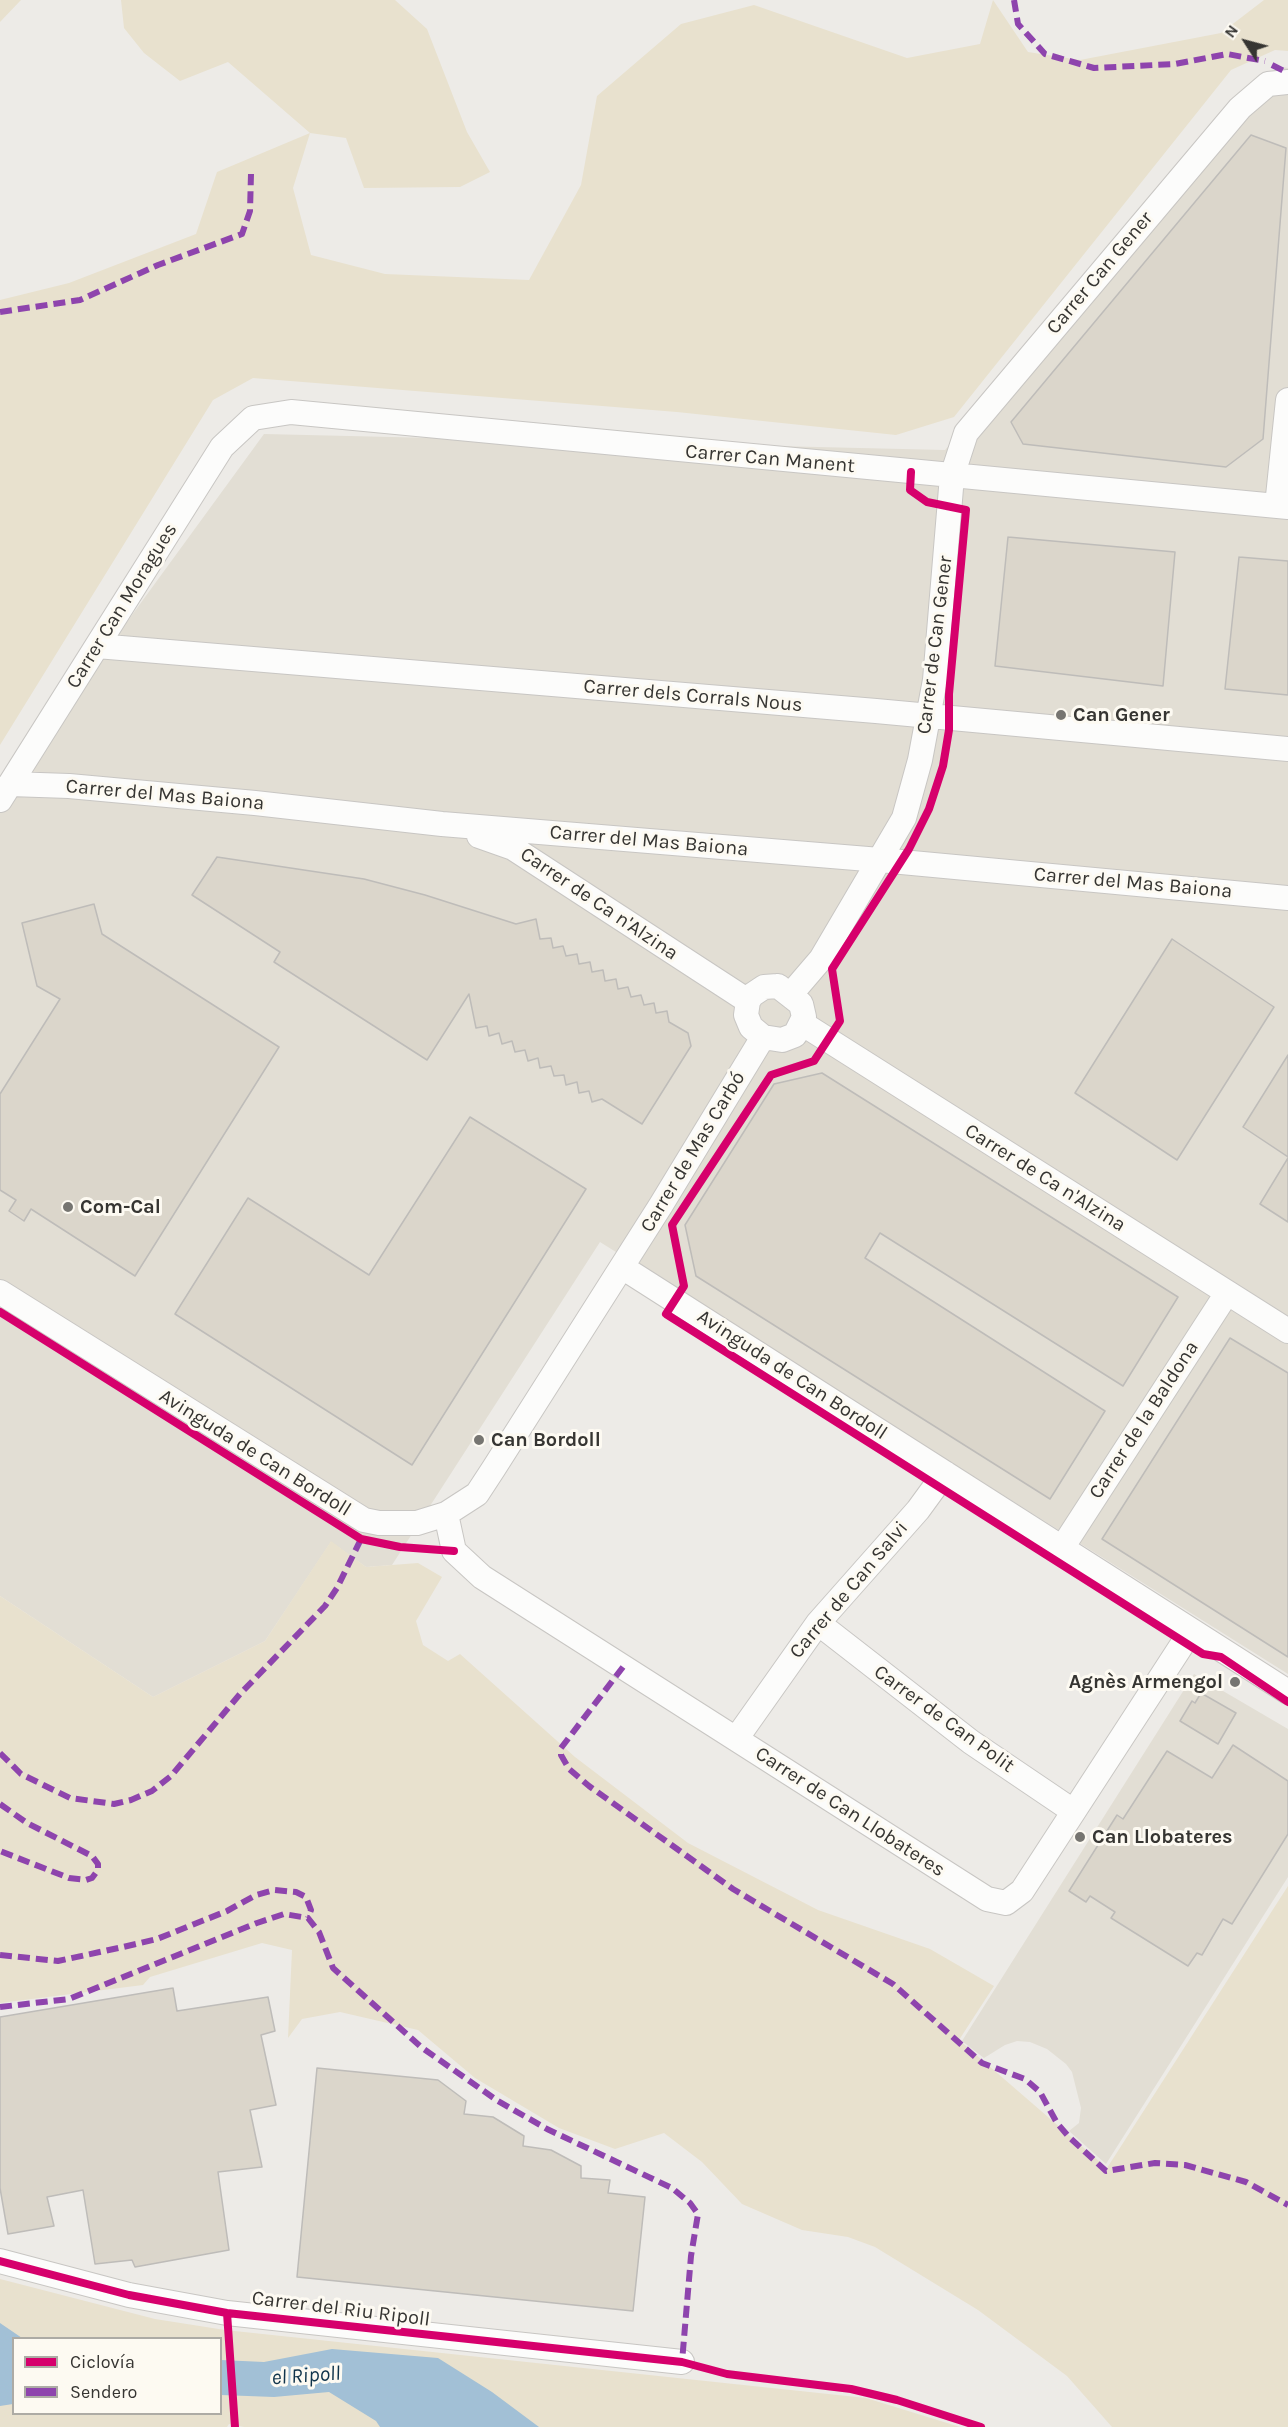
<!DOCTYPE html>
<meta charset="utf-8">
<style>
body{margin:0}
#map{position:relative;width:1288px;height:2427px;overflow:hidden;background:#edebe7;font-family:Karla,sans-serif}
canvas{display:block}
.legend{position:absolute;left:12px;top:2337px;width:210px;height:78px;box-sizing:border-box;background:#fdfaf2;border:2px solid #adaba5;margin:0;padding:8px 10px;list-style:none;font-size:18px;color:#363532}
.legend li{display:flex;align-items:center;gap:12px;height:30px}
.legend b{width:30px;border:2px solid #adaba5}
.north{position:absolute;left:1216px;top:12px;width:60px;height:60px;-webkit-text-stroke:4px #fdfaf2;paint-order:stroke;rotate:306deg;font-size:16px;font-weight:700;line-height:24px;text-align:center;color:#363532}
.north::after{content:'';display:block;margin:auto;width:21px;height:27px;background:#363532;clip-path:polygon(50% 0,100% 100%,50% 72%,0 100%)}
</style>
<div id="map">
<canvas width="1288" height="2427"></canvas>
<ul class="legend">
<li><b style="height:8px;background:#d6006c"></b>Ciclovía</li>
<li><b style="height:8px;background:#8e44ad"></b>Sendero</li>
</ul>
<div class="north">N</div>
</div>
<script>
const g = document.querySelector('canvas').getContext('2d');
g.lineJoin = 'round';
function fillPath(path, color) {
  g.fillStyle = color;
  g.fill(path, 'evenodd');
}
function poly(rows) {
  const path = new Path2D();
  for (const r of rows) {
    path.moveTo(r[0], r[1]);
    for (let i = 2; i < r.length; i += 2) path.lineTo(r[i], r[i + 1]);
  }
  return path;
}
function strokePath(path, color, width, dash) {
  g.strokeStyle = color;
  g.lineWidth = width;
  g.lineCap = dash ? 'butt' : 'round';
  g.setLineDash(dash || []);
  g.stroke(path);
}
function write(font, color, halo, rows, align = 'center') {
  g.font = font + ' Karla,sans-serif';
  g.lineWidth = 6;
  g.setLineDash([]);
  g.textBaseline = 'middle';
  g.strokeStyle = halo;
  g.fillStyle = color;
  for (const [text, x, y, turn = 0] of rows) {
    g.save();
    g.translate(x, y);
    g.rotate((+turn || 0) * Math.PI / 180);
    g.textAlign = isNaN(turn) ? turn : align;
    if (halo) g.strokeText(text, 0, 0);
    g.fillText(text, 0, 0);
    g.restore();
  }
}
const built = poly([
 [1282,67,1288,68,1288,1674,600,1242,392,1565,366,1567,331,1542,265,1641,153,1697,0,1596,0,796,264,434,945,450],
 [1194,1674,1288,1729,1288,1877,1106,2164,1069,2131,1079,2123,1081,2108,1072,2072,1066,2064,1047,2049,1030,2042,1017,2041,1005,2045,984,2058,962,2041]
]);
const green = poly([
 [0,0,21,0,0,22],
 [121,0,395,0,427,29,467,132,490,172,460,187,364,188,346,138,310,133,293,188,311,255,385,274,529,280,581,185,597,96,681,24,754,5,907,58,980,44,993,0,1028,52,1080,60,1221,33,1264,0,1288,0,1288,51,1275,50,1231,70,954,417,896,435,677,412,253,378,213,400,0,745,0,300,69,283,196,234,217,172,310,133,228,62,180,81,144,53,124,28],
 [331,1541,366,1567,418,1563,442,1577,416,1621,423,1645,448,1661,460,1654,575,1757,688,1843,818,1910,930,1949,994,1986,959,2040,1107,2168,1288,1886,1288,2427,1112,2427,1067,2376,978,2310,875,2247,848,2237,802,2230,742,2204,702,2162,664,2133,615,2149,559,2128,475,2078,418,2030,340,2012,302,2019,288,2038,292,1950,262,1943,150,1977,143,1985,0,2003,0,1596,153,1697,265,1641],
 [0,2279,155,2319,225,2330,866,2398,960,2427,244,2427,229,2424,227,2427,0,2427],
 [14,2338,220,2338,220,2414,14,2414]
]);
const water = poly([
 [0,2323,22,2338,14,2338,13,2404,0,2406],
 [332,2349,438,2358,492,2392,539,2427,380,2427,376,2421,329,2392,274,2397,221,2395,221,2360,264,2362]
]);
const building = poly([
 [1251,135,1286,148,1263,439,1226,467,1023,444,1011,422,1251,135],
 [1008,537,1175,552,1163,686,995,666,1008,537],
 [1239,557,1288,561,1288,695,1225,689,1239,557],
 [217,857,364,879,425,895,516,924,536,919,540,939,551,938,553,948,563,946,566,956,577,954,579,964,590,962,592,972,603,970,605,981,616,979,618,989,628,987,631,997,641,995,644,1005,654,1003,656,1013,667,1011,669,1022,688,1033,691,1046,642,1124,602,1099,592,1102,589,1091,579,1093,577,1082,566,1085,564,1075,554,1076,551,1066,540,1068,538,1058,528,1061,525,1050,515,1052,512,1041,502,1044,499,1033,489,1036,487,1026,476,1028,469,994,427,1060,274,962,280,952,192,895,217,857],
 [94,904,102,934,279,1047,135,1276,31,1209,24,1221,9,1211,16,1200,0,1190,0,1094,60,999,37,986,22,923,94,904],
 [1172,939,1274,1007,1177,1160,1075,1093,1172,939],
 [1288,1055,1288,1157,1243,1127,1288,1055],
 [822,1073,1178,1297,1123,1386,880,1233,865,1258,1105,1411,1050,1499,696,1276,685,1225,774,1084,822,1073],
 [470,1117,586,1189,412,1465,175,1314,248,1198,369,1275,470,1117],
 [1288,1158,1288,1222,1260,1204,1288,1158],
 [1230,1338,1288,1373,1288,1657,1102,1539,1230,1338],
 [1201,1693,1236,1713,1218,1744,1180,1721,1192,1701,1195,1703,1201,1693],
 [1233,1745,1288,1781,1288,1834,1232,1924,1223,1919,1202,1955,1197,1953,1188,1966,1111,1918,1115,1912,1090,1896,1086,1902,1069,1891,1117,1815,1123,1819,1167,1751,1212,1778,1233,1745],
 [173,1988,177,2011,268,1997,275,2031,261,2035,276,2105,250,2110,262,2167,218,2172,229,2250,135,2267,132,2260,95,2264,83,2190,47,2197,54,2226,8,2234,0,2188,0,2017,173,1988],
 [317,2068,438,2080,466,2101,464,2114,493,2117,524,2136,523,2146,551,2150,581,2166,581,2178,610,2180,608,2193,645,2197,633,2311,297,2277,317,2068]
]);
const street = poly([
 [1277,506,1288,400],
 [97,646,876,711,1288,749],
 [10,784,69,786,255,803,442,824,880,860,1288,898],
 [0,800,222,447,253,418,291,412,1288,507],
 [479,836,513,848,748,1001],
 [778,986,801,1004,804,1017,795,1035,782,1040,763,1037,751,1027,746,1015,748,1001,752,995,764,987,778,986],
 [791,994,821,959,904,818,920,760,935,680,952,476,966,433,1240,108,1268,84,1288,82],
 [803,1024,1288,1331],
 [622,1267,1288,1692],
 [0,1292,364,1520,379,1523,417,1523,446,1514,477,1494,494,1468,661,1205,763,1037],
 [446,1514,454,1551,482,1577,987,1899,1006,1903,1022,1891,1191,1631],
 [1062,1548,1227,1293],
 [818,1623,971,1742,1073,1811],
 [736,1739,818,1623,918,1510,945,1473],
 [0,2261,129,2295,227,2313,682,2362]
]);
const quiet = poly([
 [1014,0,1018,24,1045,54,1094,68,1175,64,1227,54,1265,61],
 [1272,65,1288,73],
 [0,312,80,300,158,265,242,234,250,211,251,174],
 [623,1667,561,1748,561,1755,569,1769,589,1786,733,1889,893,1984,982,2063,1025,2079,1040,2092,1057,2123,1069,2137,1106,2171,1155,2163,1185,2165,1246,2182,1288,2205],
 [0,1753,21,1774,70,1798,114,1804,131,1800,152,1791,171,1776,240,1694,325,1606,337,1588,361,1539],
 [0,1804,27,1823,92,1856,98,1864,98,1870,92,1878,86,1880,69,1878,0,1851],
 [0,1955,58,1961,123,1947,157,1939,227,1911,256,1895,274,1890,296,1892,306,1897,311,1910,308,1918],
 [0,2007,69,1999,257,1923,284,1914,308,1918,319,1932,333,1968,421,2047,498,2101,547,2129,672,2188,690,2203,698,2214,691,2256,682,2362]
]);
const cycleway = poly([
 [911,472,910,490,927,502,966,510,949,694,949,730,943,766,929,809,909,849,832,969,840,1021,814,1061,771,1075,672,1225,684,1286,666,1314,1203,1654,1221,1657,1288,1702],
 [0,1312,361,1539,400,1547,454,1551],
 [0,2261,129,2295,227,2313,682,2362,727,2374,851,2389,897,2400,981,2427],
 [227,2313,235,2427]
]);
const markers = [
 [1061,715,6,"#767571"],
 [68,1207,6,"#767571"],
 [479,1440,6,"#767571"],
 [1235,1682,6,"#767571"],
 [1080,1837,6,"#767571"]
];
const streetNames = [
 ["Carrer Can Gener",1100,273,-50],
 ["Carrer Can Manent",770,459,5],
 ["Carrer Can Moragues",122,606,-58],
 ["Carrer de Can Gener",935,645,-83],
 ["Carrer dels Corrals Nous",693,696,5],
 ["Carrer del Mas Baiona",165,795,5],
 ["Carrer del Mas Baiona",649,841,5],
 ["Carrer del Mas Baiona",1133,883,5],
 ["Carrer de Ca n'Alzina",599,904,34],
 ["Carrer de Mas Carbó",693,1152,-59],
 ["Carrer de Ca n'Alzina",1045,1178,32],
 ["Avinguda de Can Bordoll",792,1375,33],
 ["Carrer de la Baldona",1144,1420,-57],
 ["Avinguda de Can Bordoll",255,1453,32],
 ["Carrer de Can Salvi",849,1590,-50],
 ["Carrer de Can Polit",944,1719,36],
 ["Carrer de Can Llobateres",850,1812,33],
 ["Carrer del Riu Ripoll",341,2309,7]
];
const poiNames = [
 ["Can Gener",1073,715],
 ["Com-Cal",80,1207],
 ["Can Bordoll",491,1440],
 ["Agnès Armengol",1223,1682,"right"],
 ["Can Llobateres",1092,1837]
];
const waterNames = [
 ["el Ripoll",306,2376,-4]
];
fillPath(built, '#e2ded4');
fillPath(green, '#e8e1ce');
fillPath(water, '#a2c0d6');
fillPath(building, '#dbd6cb');
strokePath(building, '#bebcb9', 1.5);
strokePath(street, '#c8c6c3', 26);
strokePath(street, '#fcfcfb', 24);
strokePath(quiet, '#8e44ad', 6, [12, 6]);
strokePath(cycleway, '#d6006c', 8);
for (const [x, y, r, color] of markers) {
  const dot = new Path2D();
  dot.arc(x, y, r, 0, 2 * Math.PI);
  g.fillStyle = color;
  g.fill(dot);
  strokePath(dot, '#fdfaf2', 2);
}
write('20px', '#363532', '#fdfaf2', streetNames);
write('bold 20px', '#363532', '#fdfaf2', poiNames, 'left');
write('italic 21px', '#10344b', '#fdfaf2', waterNames);
</script>
